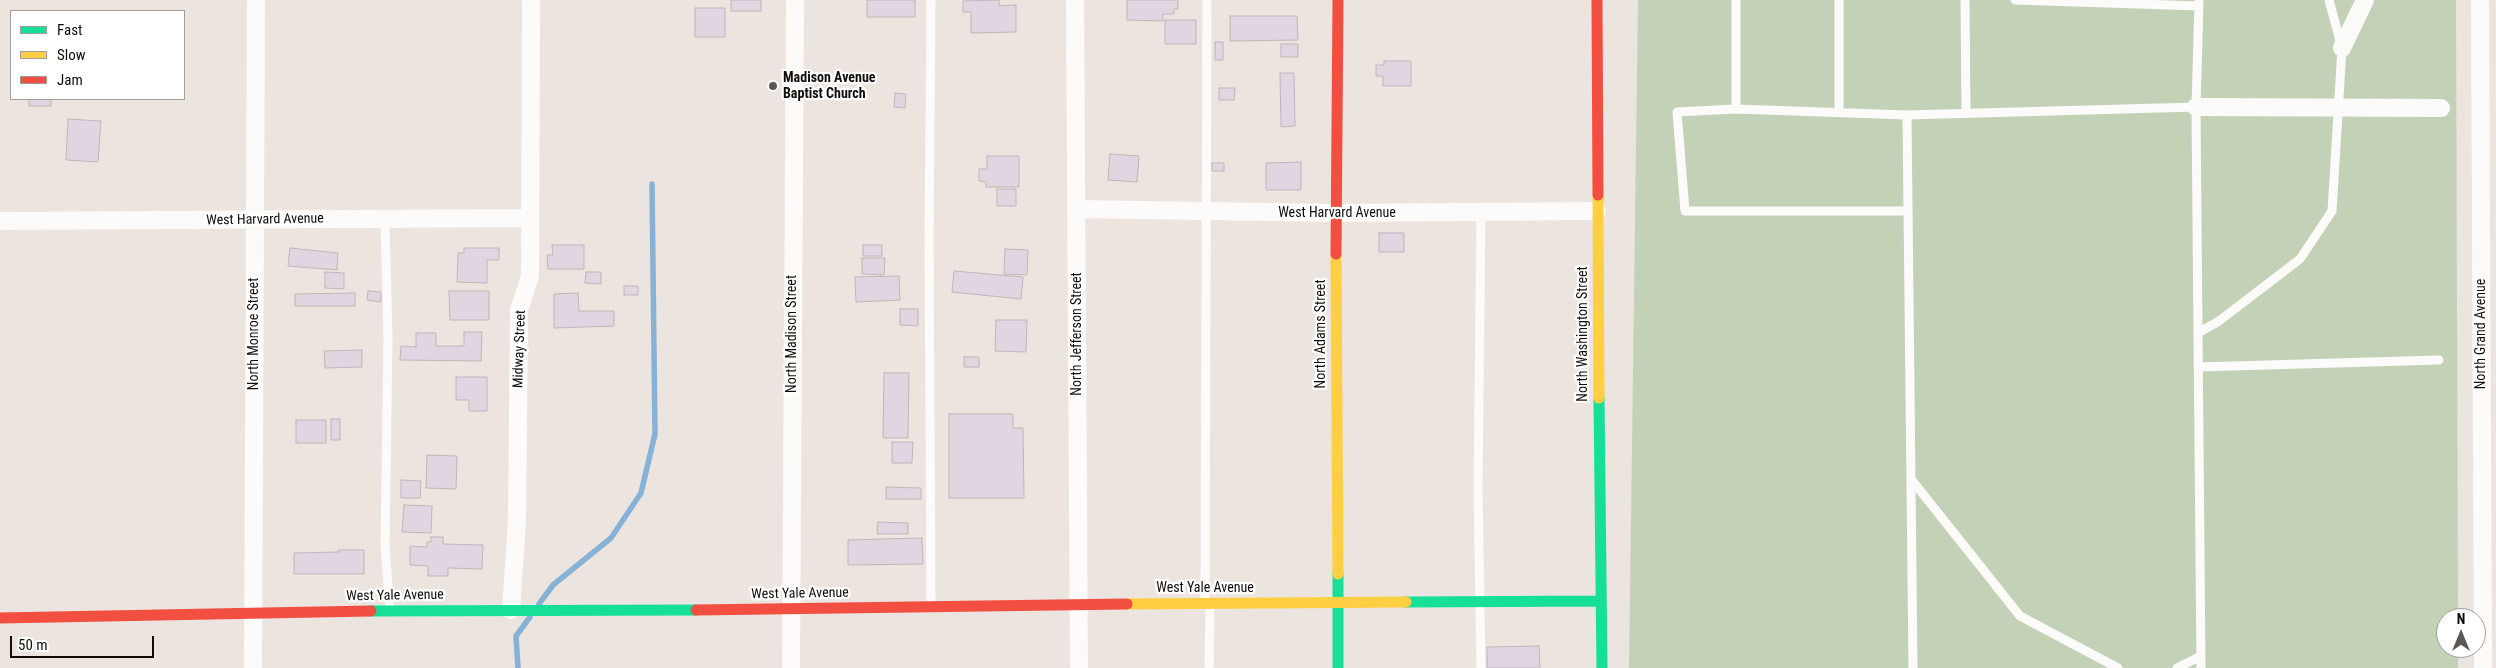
<!DOCTYPE html>
<style>
body{margin:0}
#map{position:relative;width:2496px;height:668px;overflow:hidden;background:#ece4df;font-family:"Roboto Condensed",sans-serif}
canvas{display:block}
.legend{position:absolute;left:10px;top:10px;width:175px;height:90px;box-sizing:border-box;background:#fff;border:1px solid #9f9e9c;margin:0;padding:6px 9px;list-style:none;font-size:15px;color:#100c08}
.legend li{display:flex;align-items:center;gap:10px;height:25px}
.legend b{width:25px;border:1px solid #9f9e9c}
.north{position:absolute;left:2436px;top:608px;width:50px;height:50px;box-sizing:border-box;background:#fff;border:1px solid #9f9e9c;border-radius:50%;rotate:0deg;font-size:14px;font-weight:700;line-height:20px;text-align:center;color:#100c08}
.north::after{content:'';display:block;margin:auto;width:18px;height:22px;background:#5d5853;clip-path:polygon(50% 0,100% 100%,50% 72%,0 100%)}
.scale{position:absolute;left:10px;top:636px;width:144px;height:22px;box-sizing:border-box;border:2px solid #100c08;border-top:0;padding-left:6px;font-size:15px;line-height:18px;white-space:nowrap;color:#100c08;-webkit-text-stroke:4px #fff;paint-order:stroke}
</style>
<div id="map">
<canvas width="2496" height="668"></canvas>
<ul class="legend">
<li><b style="height:6px;background:#16e098"></b>Fast</li>
<li><b style="height:6px;background:#ffcf43"></b>Slow</li>
<li><b style="height:6px;background:#f24e42"></b>Jam</li>
</ul>
<div class="north">N</div>
<div class="scale">50 m</div>
</div>
<script>
const g = document.querySelector('canvas').getContext('2d');
g.lineJoin = 'round';
function fillPath(path, color) {
  g.fillStyle = color;
  g.fill(path, 'evenodd');
}
function poly(rows) {
  const path = new Path2D();
  for (const r of rows) {
    path.moveTo(r[0], r[1]);
    for (let i = 2; i < r.length; i += 2) path.lineTo(r[i], r[i + 1]);
  }
  return path;
}
function strokePath(path, color, width, dash) {
  g.strokeStyle = color;
  g.lineWidth = width;
  g.lineCap = dash ? 'butt' : 'round';
  g.setLineDash(dash || []);
  g.stroke(path);
}
function write(font, color, halo, rows, align = 'center') {
  g.font = font + ' "Roboto Condensed",sans-serif';
  g.lineWidth = 4.5;
  g.setLineDash([]);
  g.textBaseline = 'middle';
  g.strokeStyle = halo;
  g.fillStyle = color;
  for (const [text, x, y, turn = 0] of rows) {
    g.save();
    g.translate(x, y);
    g.rotate((+turn || 0) * Math.PI / 180);
    g.textAlign = isNaN(turn) ? turn : align;
    if (halo) g.strokeText(text, 0, 0);
    g.fillText(text, 0, 0);
    g.restore();
  }
}
const green = poly([
 [1638,0,2456,0,2458,618,2446,618,2446,648,2458,648,2458,668,1629,668]
]);
const stream = poly([
 [539,604,553,585,611,538,641,493,655,434,652,184],
 [518,668,516,636,530,617]
]);
const building = poly([
 [731,0,761,0,761,11,731,11,731,0],
 [867,0,915,0,915,17,867,17,867,0],
 [999,0,999,6,1016,5,1016,32,971,33,971,12,963,12,963,1,999,0],
 [1127,0,1178,0,1178,9,1174,9,1174,14,1163,14,1163,21,1127,20,1127,0],
 [695,8,725,8,725,37,695,37,695,8],
 [1230,16,1297,16,1298,40,1230,41,1230,16],
 [1165,20,1196,20,1196,44,1165,44,1165,20],
 [1215,42,1223,42,1223,60,1215,60,1215,42],
 [1281,44,1298,44,1298,57,1281,57,1281,44],
 [1384,61,1411,61,1411,86,1383,86,1383,76,1376,76,1376,65,1384,65,1384,61],
 [1280,73,1294,73,1295,126,1281,127,1280,73],
 [1219,88,1235,88,1234,100,1219,100,1219,88],
 [895,93,906,94,905,108,894,107,895,93],
 [29,99,51,99,51,106,29,106,29,99],
 [68,119,101,121,98,162,66,160,68,119],
 [1110,154,1139,156,1137,182,1108,180,1110,154],
 [987,156,1019,156,1019,187,986,187,986,182,979,181,979,169,987,169,987,156],
 [1301,162,1301,190,1266,190,1266,163,1301,162],
 [1212,163,1224,163,1224,171,1212,171,1212,163],
 [997,189,1016,189,1016,206,997,206,997,189],
 [1379,233,1404,233,1404,252,1379,252,1379,233],
 [552,245,584,245,584,269,548,269,547,255,553,255,552,245],
 [863,245,882,245,882,256,863,256,863,245],
 [290,248,338,253,337,270,288,266,290,248],
 [464,248,499,248,499,260,487,260,487,283,457,282,458,253,464,253,464,248],
 [1005,249,1028,250,1027,275,1004,274,1005,249],
 [862,258,885,258,884,275,862,274,862,258],
 [954,271,1023,277,1021,299,952,292,954,271],
 [325,272,344,273,344,289,325,288,325,272],
 [586,272,601,272,601,284,585,283,586,272],
 [899,276,900,300,856,302,855,277,899,276],
 [624,286,638,286,638,295,624,295,624,286],
 [368,291,381,292,381,302,367,300,368,291],
 [449,291,489,291,489,320,450,320,449,291],
 [355,293,355,306,295,306,295,294,355,293],
 [578,293,579,311,614,311,614,326,554,328,554,294,578,293],
 [900,309,918,309,918,326,900,325,900,309],
 [996,320,1027,320,1026,352,995,351,996,320],
 [464,332,482,332,481,361,400,360,401,346,416,347,416,333,436,333,436,346,464,346,464,332],
 [362,350,362,367,325,368,324,351,362,350],
 [964,357,979,357,979,367,964,367,964,357],
 [884,373,909,373,908,438,883,438,884,373],
 [456,377,487,377,487,411,469,411,469,400,456,400,456,377],
 [949,414,1013,414,1013,428,1023,428,1024,498,949,498,949,414],
 [331,419,340,419,340,440,331,440,331,419],
 [296,420,326,420,326,443,296,443,296,420],
 [892,442,913,442,912,463,892,463,892,442],
 [427,455,457,456,456,489,426,488,427,455],
 [401,480,421,481,420,498,401,498,401,480],
 [886,487,921,488,921,499,886,499,886,487],
 [404,505,432,506,431,533,402,532,404,505],
 [878,522,908,523,908,534,877,534,878,522],
 [431,537,443,537,443,544,483,545,482,569,448,568,448,576,428,576,428,566,410,565,410,546,427,547,427,542,431,542,431,537],
 [922,538,923,564,848,565,848,540,922,538],
 [339,550,364,550,364,574,294,574,294,553,339,552,339,550],
 [1539,646,1540,668,1487,668,1487,647,1539,646]
]);
const lane = poly([
 [1736,0,1736,109,1677,112,1685,211,1908,211],
 [1839,0,1839,112],
 [1965,0,1966,113],
 [2015,0,2199,6],
 [2196,107,2199,2],
 [1736,109,1907,115],
 [1481,212,1478,488,1481,668],
 [385,219,388,339,385,546,390,611],
 [2198,333,2219,321,2300,259,2332,211,2342,48,2329,0],
 [2198,367,2439,360],
 [1911,479,2020,616,2118,668],
 [1205,601,1207,0],
 [931,605,929,240,931,0],
 [1209,668,1210,606],
 [1913,668,1907,115,2196,107,2201,668],
 [2177,668,2201,656]
]);
const street = poly([
 [1075,0,1079,668],
 [2480,0,2483,668],
 [2342,48,2365,0],
 [2196,107,2441,108],
 [1077,209,1336,213,1597,211],
 [0,221,530,218],
 [511,610,517,521,519,310,530,276,531,0],
 [253,668,256,0],
 [791,668,795,0]
]);
const fast = poly([
 [1599,398,1602,668],
 [1338,574,1338,668],
 [1406,602,1600,601],
 [371,611,696,610]
]);
const slow = poly([
 [1598,195,1599,398],
 [1336,254,1338,574],
 [1127,604,1406,602]
]);
const jam = poly([
 [1597,0,1598,195],
 [1336,254,1338,0],
 [696,610,1127,604],
 [0,618,371,611]
]);
const markers = [
 [773,86,5,"#5d5853"]
];
const poiNames = [
 ["Madison Avenue",783,78],
 ["Baptist Church",783,94]
];
const streetNames = [
 ["West Harvard Avenue",1337,213],
 ["West Harvard Avenue",265,220,-1],
 ["North Monroe Street",254,334,-90],
 ["North Madison Street",792,334,-90],
 ["North Jefferson Street",1077,334,-90],
 ["North Adams Street",1321,334,-90],
 ["North Washington Street",1583,334,-90],
 ["North Grand Avenue",2481,334,-90],
 ["Midway Street",520,349,-88],
 ["West Yale Avenue",1205,588],
 ["West Yale Avenue",800,594,-1],
 ["West Yale Avenue",395,596,-1]
];
fillPath(green, '#c3d2b7');
strokePath(stream, '#87b2d8', 5.5);
fillPath(building, '#dfd6e2');
strokePath(building, '#bcb7b7', 1);
strokePath(lane, '#fcfbfa', 9);
strokePath(street, '#fcfbfa', 18);
strokePath(fast, '#16e098', 11);
strokePath(slow, '#ffcf43', 11);
strokePath(jam, '#f24e42', 11);
for (const [x, y, r, color] of markers) {
  const dot = new Path2D();
  dot.arc(x, y, r, 0, 2 * Math.PI);
  g.fillStyle = color;
  g.fill(dot);
  strokePath(dot, '#fff', 2);
}
write('bold 14px', '#100c08', '#fff', poiNames, 'left');
write('14px', '#100c08', '#fff', streetNames);
</script>
